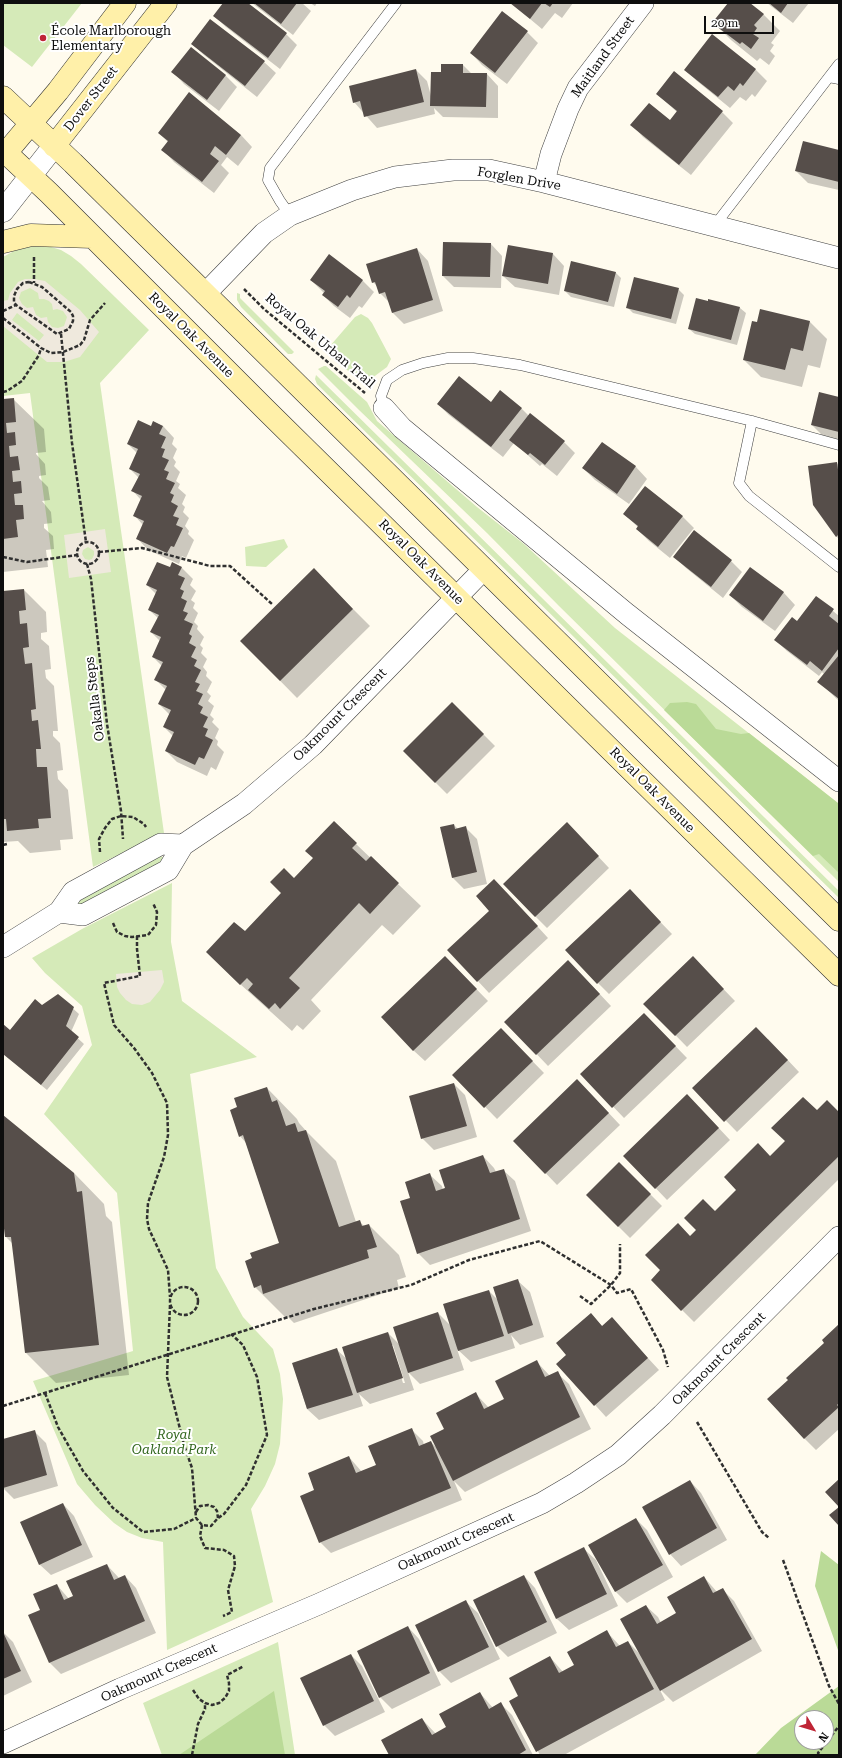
<!DOCTYPE html>
<meta charset="utf-8">
<style>
body{margin:0}
#map{position:relative;width:842px;height:1758px;overflow:hidden;background:#fffbee;font-family:"Roboto Serif",serif}
canvas{display:block}
.frame{position:absolute;inset:0;border:4px solid #0e0e0e;pointer-events:none}
.north{position:absolute;left:794px;top:1710px;width:40px;height:40px;box-sizing:border-box;background:#fff;border:1px solid #9f9f9f;border-radius:50%;rotate:128deg;font-size:11px;font-weight:700;line-height:16px;text-align:center;color:#0e0e0e}
.north::after{content:'';display:block;margin:auto;width:14px;height:18px;background:#bf2536;clip-path:polygon(50% 0,100% 100%,50% 72%,0 100%)}
.scale{position:absolute;left:704px;top:16px;width:70px;height:18px;box-sizing:border-box;border:2px solid #0e0e0e;border-top:0;padding-left:5px;font-size:12px;line-height:14px;white-space:nowrap;color:#0e0e0e;-webkit-text-stroke:3px #fff;paint-order:stroke}
</style>
<div id="map">
<canvas width="842" height="1758"></canvas>
<div class="frame"></div>
<div class="north">N</div>
<div class="scale">20 m</div>
</div>
<script>
const g = document.querySelector('canvas').getContext('2d');
g.lineJoin = 'round';
function fillPath(path, color) {
  g.fillStyle = color;
  g.fill(path, 'evenodd');
}
function poly(rows) {
  const path = new Path2D();
  for (const r of rows) {
    if (r.length === 3) {
      path.moveTo(r[0] + r[2], r[1]);
      path.arc(r[0], r[1], r[2], 0, 2 * Math.PI);
      continue;
    }
    path.moveTo(r[0], r[1]);
    for (let i = 2; i < r.length; i += 2) path.lineTo(r[i], r[i + 1]);
  }
  return path;
}
function strokePath(path, color, width, dash) {
  g.strokeStyle = color;
  g.lineWidth = width;
  g.lineCap = dash ? 'butt' : 'round';
  g.setLineDash(dash || []);
  g.stroke(path);
}
function write(font, color, halo, rows, align = 'center') {
  g.font = font + ' "Roboto Serif",serif';
  g.lineWidth = 4;
  g.setLineDash([]);
  g.textBaseline = 'middle';
  g.strokeStyle = halo;
  g.fillStyle = color;
  for (const [text, x, y, turn = 0] of rows) {
    g.save();
    g.translate(x, y);
    g.rotate((+turn || 0) * Math.PI / 180);
    g.textAlign = isNaN(turn) ? turn : align;
    if (halo) g.strokeText(text, 0, 0);
    g.fillText(text, 0, 0);
    g.restore();
  }
}
const green = poly([
 [3,3,82,3,32,67,3,45],
 [33,246,51,247,61,250,71,256,81,264,149,330,100,383,164,833,93,867,30,393,3,396,3,257,14,251],
 [237,293,240,294,240,298,294,352,292,354,288,354,241,307,237,300],
 [361,314,368,318,372,323,391,359,387,367,364,384,329,355,330,346,355,317],
 [324,366,326,366,367,402,377,421,477,507,524,544,615,628,839,804,839,882,559,606,487,533,359,410,318,369],
 [316,375,839,891,839,898,317,384,315,379],
 [284,539,288,547,266,567,246,566,245,547],
 [159,855,164,858,165,860,78,907,75,899],
 [172,883,171,942,182,1001,257,1057,190,1074,216,1268,243,1317,273,1349,280,1374,283,1399,280,1444,275,1464,265,1486,251,1509,273,1602,167,1650,163,1542,142,1538,127,1532,114,1523,95,1505,77,1484,33,1381,133,1351,117,1193,44,1114,92,1045,82,1006,45,973,32,958,82,929],
 [278,1642,295,1755,162,1755,143,1703]
]);
const forest = poly([
 [687,702,696,704,716,729,741,734,749,733,838,803,839,805,839,873,819,854,813,856,664,710,670,703],
 [821,1551,839,1565,839,1653,815,1586],
 [839,1686,839,1755,755,1755,781,1728],
 [802,1718,826,1718,826,1742,802,1742],
 [274,1691,285,1755,179,1755]
]);
const plaza = poly([
 [25,279,34,279,45,281,80,310,99,332,80,357,64,362,47,362,3,326,3,301,8,300,10,293,18,282],
 [30,288,38,293,39,299,44,299,49,301,52,304,53,310,57,309,63,311,67,317,64,326,58,328,52,327,48,322,47,317,41,318,36,315,33,307,27,308,22,304,19,298,21,292],
 [17,313,44,335,39,341,12,320],
 [105,529,111,572,69,578,64,535],
 [88,547,94,551,94,555,92,559,89,560,85,559,82,554,83,550],
 [162,970,164,982,160,990,150,1002,142,1005,132,1004,126,1000,120,993,117,987,116,974]
]);
const shadow = poly([
 [224,3,246,3,286,34,297,45,280,69,226,27,214,16],
 [252,3,302,3,311,11,293,35],
 [310,3,317,3,315,6],
 [511,3,573,3,562,18,555,13,542,29],
 [729,3,749,3,763,14,780,31,771,43,774,45,770,51,775,56,769,65,760,58,757,61,731,40,714,23],
 [767,3,809,3,793,23],
 [527,32,538,43,507,84,482,65,471,53],
 [712,36,756,70,767,81,755,97,752,94,746,101,740,97,730,108,697,81,685,70],
 [192,44,264,62,276,73,257,97,204,55],
 [191,49,226,76,237,87,219,111,184,84,173,72],
 [463,65,472,74,487,74,498,86,498,118,443,117,434,108,435,114,377,128,354,102,416,70,427,81,431,96,442,73],
 [189,94,241,135,252,147,238,166,227,157,221,165,229,173,214,193,174,162,163,150,168,142,159,133],
 [657,94,722,112,733,123,691,175,643,137,632,125,670,121,677,112],
 [839,151,839,190,808,183,796,171],
 [491,244,502,256,501,288,454,287,443,276],
 [508,247,553,254,564,266,559,295,515,287,503,276],
 [417,249,428,261,443,311,404,324,392,312,390,303,380,293,378,287,373,282],
 [329,256,363,281,374,292,362,308,359,306,350,318,334,306,323,295,324,293,311,280],
 [615,272,621,278,614,307,571,297,565,291],
 [678,289,684,295,676,324,633,313,627,307],
 [709,300,740,308,746,313,737,345,695,334,689,329],
 [810,322,827,339,820,368,808,365,802,387,761,377,744,360,758,324],
 [839,398,839,440,823,436,812,425],
 [13,399,44,429,46,452,36,453,36,454,45,464,46,475,39,476,39,478,48,487,50,500,42,501,51,512,52,523,44,524,44,528,53,536,54,549,46,550,48,567,3,572,3,400],
 [438,404,521,408,529,416,564,442,575,453,557,476,542,464,540,466,514,443,503,457,449,415],
 [153,422,163,426,174,438,172,444,177,449,173,458,176,462,174,466,180,472,176,481,180,484,178,488,186,495,182,504,185,507,183,512,189,518,185,526,189,531,188,534,194,540,186,558,182,556,179,564,148,550,137,538,143,525,134,515,141,500,133,491,139,478,130,469,137,453,128,444,151,428],
 [602,443,636,467,647,479,629,504,595,480,583,468],
 [837,463,839,466,839,539,836,536],
 [646,487,683,517,694,528,670,558,649,541,637,529,639,528,624,514],
 [675,557,731,561,742,572,723,598,686,568],
 [182,568,193,579,190,585,196,591,191,600,195,603,193,608,198,613,194,622,198,626,197,629,204,637,200,645,203,648,201,653,207,659,203,667,207,672,206,676,212,682,207,692,211,696,208,701,214,706,210,715,214,719,212,722,219,729,215,738,218,741,217,745,224,752,216,770,211,767,207,776,177,762,166,751,173,736,164,727,170,715,159,704,166,690,156,680,162,666,153,657,160,641,151,632,158,618,149,610,156,594,147,585,170,569],
 [750,568,784,593,795,605,775,631,742,607,730,595],
 [314,570,370,626,297,698,241,641],
 [24,590,46,612,47,632,41,633,41,639,49,646,51,669,45,670,46,678,54,686,58,731,53,731,53,736,60,743,63,770,57,771,58,779,68,790,73,839,60,840,61,850,30,853,18,841,3,842,3,592],
 [816,597,839,616,839,701,819,682,825,675,822,672,819,676,787,651,775,640,797,622],
 [452,703,495,746,447,794,404,751],
 [454,825,458,829,465,827,477,839,487,884,464,889,453,878],
 [578,835,609,868,547,928,535,916],
 [356,844,421,906,393,935,382,925,311,1000,321,1011,303,1030,297,1025,292,1031,229,974,245,933,294,879],
 [506,892,548,938,489,993,449,950,491,911],
 [641,902,672,934,609,994,598,983],
 [445,957,488,1001,425,1061,413,1050],
 [704,969,735,1001,687,1047,645,1004],
 [580,973,611,1006,548,1066,506,1022],
 [58,995,79,1014,71,1032,84,1044,47,1090,3,1054,3,1025,10,1031],
 [656,1026,687,1058,624,1118,582,1074],
 [501,1029,544,1073,497,1119,454,1075],
 [768,1039,799,1072,737,1132,694,1088],
 [454,1084,465,1095,477,1137,434,1150,422,1138],
 [267,1088,297,1119,299,1123,308,1133,336,1161,356,1222,359,1221,364,1226,369,1225,399,1255,406,1277,397,1280,399,1288,294,1323,288,1317,285,1317,255,1287,280,1244,246,1143,240,1136,238,1108],
 [589,1092,620,1125,557,1185,515,1141],
 [699,1107,730,1140,667,1200,625,1156],
 [817,1112,839,1113,839,1179,694,1322,652,1280,715,1212],
 [3,1116,74,1173,104,1204,106,1216,112,1222,129,1375,56,1383,26,1353,13,1244,6,1237,3,1217],
 [483,1156,494,1168,496,1172,503,1170,515,1181,531,1231,430,1265,418,1253,411,1198,430,1175,442,1186,443,1190],
 [619,1163,662,1206,630,1238,587,1195],
 [518,1281,530,1292,544,1337,520,1345,511,1335,515,1348,471,1362,457,1349,464,1370,420,1384,408,1372,414,1390,370,1404,359,1394,363,1406,319,1420,307,1409,293,1364,337,1350,348,1360,388,1333,400,1345,438,1313,451,1326,489,1291,498,1300],
 [391,1345,393,1345,405,1383,403,1383],
 [591,1314,603,1327,612,1319,659,1370,606,1417,558,1364,568,1355],
 [839,1326,839,1429,816,1450,804,1438,826,1343],
 [536,1361,550,1376,557,1373,569,1384,591,1429,465,1492,454,1481,462,1500,331,1553,320,1542,316,1491,349,1457,362,1472,377,1465,411,1429,423,1441,424,1445,431,1442,436,1447,446,1430,476,1394,489,1408,505,1399],
 [34,1431,46,1443,58,1486,14,1499,3,1488,3,1440],
 [690,1481,701,1493,727,1540,681,1566,670,1554],
 [63,1504,74,1516,93,1557,51,1575,39,1564],
 [636,1519,647,1530,673,1577,627,1603,616,1592,590,1545],
 [584,1549,596,1560,618,1606,569,1630,557,1619,535,1573],
 [107,1565,119,1578,125,1576,136,1588,156,1633,61,1674,50,1663,42,1611,57,1585,69,1599,74,1597],
 [524,1576,535,1588,557,1633,508,1657,497,1646],
 [704,1577,717,1592,722,1589,734,1601,762,1651,673,1702,659,1688,665,1700,564,1755,540,1755,510,1702,520,1696,550,1657,563,1672,575,1665,607,1632,620,1646,628,1642,640,1654,646,1606,658,1617,661,1623,678,1614],
 [466,1602,478,1613,500,1659,451,1683,439,1671,417,1626],
 [408,1627,419,1639,441,1685,392,1709,380,1697],
 [3,1632,13,1642,32,1682,3,1696],
 [351,1655,362,1666,385,1712,335,1736,324,1725],
 [480,1693,493,1708,501,1704,512,1715,533,1755,391,1755,422,1719,436,1734,448,1727]
]);
const building = poly([
 [223,3,248,3,287,33,268,58,213,16],
 [254,3,297,3,281,24],
 [510,3,542,3,530,19],
 [544,3,553,3,550,7],
 [728,3,750,3,764,14,754,25,757,28,753,34,759,38,751,49,742,42,740,44,712,23],
 [769,3,788,3,781,13],
 [502,11,528,31,495,73,470,53],
 [210,19,265,61,245,86,191,44],
 [712,34,756,69,743,86,740,83,734,91,728,86,718,97,684,70],
 [191,47,226,75,207,100,171,72],
 [441,64,463,64,463,73,487,73,486,107,430,106,431,72,441,72],
 [416,69,424,102,364,117,360,101,353,103,349,86],
 [674,71,723,111,679,165,630,125,649,103,670,120,677,111,656,94],
 [189,92,241,135,226,155,215,146,210,154,219,161,202,182,161,150,168,141,158,133],
 [803,141,839,150,839,182,795,171],
 [443,242,491,243,490,277,442,276],
 [508,245,553,253,548,284,502,276],
 [417,248,433,300,392,313,385,292,379,294,375,282,372,283,366,264],
 [329,254,363,280,350,298,347,295,338,307,322,295,325,291,310,280],
 [571,261,616,272,608,302,564,291],
 [634,277,679,288,671,319,626,308],
 [696,298,708,301,708,299,740,307,731,340,688,329],
 [760,309,810,321,803,351,791,348,785,370,743,360,752,321,757,322],
 [459,376,491,402,500,390,522,408,491,447,437,404],
 [819,392,839,397,839,432,811,425],
 [14,398,16,422,6,423,7,433,15,432,16,445,9,446,10,457,18,456,20,470,12,471,13,482,21,481,22,493,14,494,15,505,23,505,24,519,16,520,18,537,3,539,3,399],
 [530,413,565,441,545,465,530,453,528,455,509,440],
 [138,420,151,426,153,421,163,426,159,434,166,437,161,448,165,449,162,457,169,460,164,470,169,472,166,479,175,483,170,493,174,495,171,502,178,506,173,516,179,518,176,525,183,528,174,547,171,546,167,553,136,539,144,521,133,516,142,496,131,491,140,474,129,469,138,449,127,444],
 [602,442,636,466,617,494,582,468],
 [837,462,839,477,839,534,836,537,813,505,808,466],
 [645,486,683,516,658,547,636,529,638,526,623,514],
 [694,530,732,560,711,587,673,557],
 [157,562,170,567,172,562,182,567,178,575,185,578,180,589,184,591,181,598,187,601,183,611,188,613,184,620,193,624,189,634,192,636,189,643,196,647,191,657,197,660,194,666,201,670,195,682,200,684,196,691,203,694,198,704,203,707,200,713,208,717,203,727,208,729,205,736,213,740,204,759,199,757,195,765,165,751,174,732,163,727,171,710,158,704,167,686,154,680,163,662,152,657,161,637,150,632,159,615,148,610,157,590,146,585],
 [750,567,784,592,763,621,729,595],
 [314,568,353,609,280,681,240,641],
 [24,589,26,610,19,611,20,624,27,623,29,647,23,648,25,664,32,663,36,709,31,710,32,721,38,720,41,749,36,749,37,767,47,767,51,818,38,819,39,828,7,831,6,819,3,819,3,591],
 [816,596,834,609,829,616,839,624,839,648,822,671,810,661,807,665,774,640,792,617,797,621],
 [839,655,839,699,817,682],
 [452,702,484,734,435,783,403,751],
 [334,821,357,843,352,848,366,861,371,856,399,883,370,914,359,903,289,978,300,988,280,1009,275,1003,269,1009,248,990,253,984,247,978,240,985,206,952,234,922,245,931,281,893,270,882,284,868,294,878,313,858,305,851],
 [567,822,599,856,535,917,503,884],
 [454,824,455,829,466,826,477,872,452,878,440,827],
 [494,879,538,926,477,982,447,950,489,911,476,896],
 [630,889,661,922,597,984,565,950],
 [445,956,477,989,413,1051,381,1017],
 [693,956,724,989,675,1036,643,1004],
 [568,960,600,994,536,1055,504,1022],
 [58,994,74,1007,66,1026,79,1037,41,1085,3,1054,3,1024,10,1030,35,999,42,1005],
 [644,1013,676,1046,612,1108,580,1074],
 [756,1027,788,1060,724,1122,692,1088],
 [501,1028,533,1061,484,1108,452,1075],
 [577,1079,609,1113,545,1174,513,1141],
 [454,1083,467,1126,421,1139,409,1096],
 [267,1087,272,1102,277,1100,286,1126,295,1123,298,1132,306,1130,339,1227,360,1220,362,1226,369,1224,377,1247,367,1250,369,1258,263,1294,261,1285,254,1288,245,1261,252,1258,250,1253,279,1243,243,1135,239,1137,230,1110,237,1107,234,1098],
 [687,1094,719,1128,655,1189,623,1156],
 [803,1097,817,1110,827,1100,839,1112,839,1156,681,1311,651,1280,660,1270,645,1255,678,1223,690,1236,696,1230,684,1218,703,1199,715,1211,736,1190,724,1177,758,1143,770,1156,785,1141,771,1128],
 [3,1115,74,1173,77,1192,82,1191,99,1345,25,1353,11,1237,5,1237,3,1220],
 [483,1155,490,1173,504,1169,520,1219,417,1254,400,1201,410,1198,405,1182,430,1173,436,1191,445,1188,439,1170],
 [619,1162,651,1194,618,1227,586,1195],
 [518,1279,533,1325,508,1334,493,1287],
 [489,1290,504,1336,458,1351,443,1304],
 [438,1312,453,1358,408,1373,393,1327],
 [591,1313,602,1326,612,1317,648,1358,594,1406,556,1364,566,1355,556,1343],
 [839,1324,839,1403,837,1405,839,1407,804,1439,767,1399,788,1380,786,1378,824,1343,822,1340],
 [388,1332,403,1378,357,1393,342,1347],
 [337,1348,353,1395,307,1409,292,1363],
 [537,1360,545,1377,558,1371,580,1417,453,1481,430,1436,444,1429,436,1413,476,1392,484,1409,504,1399,495,1381],
 [412,1428,419,1446,431,1441,451,1488,319,1543,300,1496,314,1490,308,1473,349,1456,356,1473,376,1465,368,1446],
 [35,1430,47,1475,3,1488,3,1439],
 [839,1479,839,1526,829,1515,839,1507,825,1492],
 [690,1480,717,1528,669,1555,642,1507],
 [63,1503,82,1545,39,1565,20,1522],
 [636,1518,663,1565,615,1592,588,1545],
 [584,1547,607,1594,556,1619,534,1572],
 [107,1564,114,1580,125,1575,145,1621,49,1663,28,1615,40,1610,33,1594,57,1584,64,1600,73,1596,66,1581],
 [524,1575,547,1622,496,1647,473,1600],
 [704,1576,713,1593,723,1588,752,1639,660,1691,620,1619,646,1605,657,1624,676,1613,667,1597],
 [466,1600,489,1647,438,1672,415,1625],
 [408,1626,430,1673,379,1698,357,1651],
 [607,1630,616,1647,628,1641,654,1689,536,1752,509,1701,518,1696,509,1678,550,1656,559,1673,574,1665,567,1652],
 [3,1632,21,1671,3,1679],
 [351,1654,374,1701,323,1726,300,1678],
 [480,1692,489,1709,501,1702,526,1750,518,1755,389,1755,381,1740,422,1718,432,1735,446,1727,439,1714]
]);
const path = poly([
 [34,257,34,283],
 [29,282,42,287,71,312,73,316,73,321,69,329,57,334,16,305,14,302,14,296,17,289,23,283,29,282],
 [244,289,264,309,365,393],
 [3,311,16,305],
 [3,318,41,348,51,353,63,352,80,345,84,340,90,320,105,303],
 [61,334,72,443,86,542],
 [3,392,7,391,22,381,39,355,41,348],
 [88,553,11],
 [99,552,142,548,210,566,230,566,272,604],
 [3,557,27,562,77,555],
 [87,564,91,579,107,724,121,811,123,839],
 [3,845,7,844],
 [100,852,99,839,105,828,112,819,121,816,133,817,144,824,146,827],
 [113,923,117,932,125,936,132,937,148,935,156,925,157,912,153,903],
 [137,936,137,949,140,976,104,983,114,1025,134,1048,152,1073,167,1103,168,1135,164,1157,148,1203,147,1219,149,1229,168,1270,170,1297],
 [184,1301,14],
 [580,1296,591,1304,611,1285,620,1273,620,1244],
 [170,1305,167,1377,184,1445,192,1468,196,1518],
 [45,1393,58,1427,83,1471,113,1508,143,1532,174,1529,196,1518,202,1525,211,1526,218,1518,224,1514,246,1485,267,1435,257,1377,243,1345,231,1334],
 [3,1406,314,1309,411,1285,469,1260,540,1241,611,1285,617,1293,631,1289,663,1350,668,1367],
 [697,1422,762,1532,769,1538],
 [196,1512,200,1506,208,1505,214,1507,217,1511,218,1518],
 [202,1525,200,1536,205,1548,224,1550,234,1556,235,1566,228,1590,232,1612,223,1616],
 [783,1560,829,1686,839,1704],
 [193,1690,199,1699,205,1703,212,1705,219,1703,225,1698,229,1691,229,1683,227,1675,244,1666],
 [192,1755,198,1724,205,1709,205,1703],
 [819,1755,818,1753,839,1726]
]);
const service = poly([
 [829,77,839,79],
 [290,215,280,201,268,180,270,168,396,3],
 [715,225,839,64],
 [384,408,381,396,387,380,402,370,423,363,448,358,473,358,520,365,752,421,839,445],
 [752,421,739,483,749,496,839,567]
]);
const minor = poly([
 [544,182,551,154,568,109,578,88,643,3],
 [205,294,264,233,290,215,352,190,395,177,453,170,489,170,544,182,839,258],
 [384,408,402,428,627,614,839,781],
 [59,912,83,915,168,870,183,845,244,804,313,745,484,569],
 [3,947,59,912,73,892,161,844,183,845],
 [3,1743,120,1689,319,1604,542,1503,576,1483,618,1455,662,1415,839,1237]
]);
const tertiary = poly([
 [3,211,54,146]
]);
const secondary = poly([
 [3,97,73,163,839,920],
 [54,146,166,3],
 [3,150,49,193,265,409,839,975],
 [6,153,58,91,125,3],
 [3,242,31,235,92,237]
]);
const markers = [
 [43,38,4,"#bf2536"]
];
const poiNames = [
 ["École Marlborough",51,31],
 ["Elementary",51,46]
];
const streetNames = [
 ["Maitland Street",603,57,-54],
 ["Dover Street",91,99,-52],
 ["Forglen Drive",519,179,10],
 ["Royal Oak Avenue",191,335,45],
 ["Royal Oak Urban Trail",320,341,40],
 ["Royal Oak Avenue",421,562,45],
 ["Oakalla Steps",95,699,-97],
 ["Oakmount Crescent",340,715,-45],
 ["Royal Oak Avenue",652,790,45],
 ["Oakmount Crescent",719,1359,-45],
 ["Oakmount Crescent",456,1542,-24],
 ["Oakmount Crescent",159,1673,-24]
];
const parkNames = [
 ["Royal",174,1435],
 ["Oakland Park",174,1450]
];
fillPath(green, '#d5eab8');
fillPath(forest, '#bada97');
fillPath(plaza, '#efe9dd');
fillPath(shadow, '#0003');
fillPath(building, '#564e4a');
strokePath(service, '#414141', 11);
strokePath(minor, '#414141', 22);
strokePath(tertiary, '#414141', 23);
strokePath(secondary, '#303030', 23);
strokePath(path, '#303030', 2.5, [4, 2]);
strokePath(service, '#fff', 10);
strokePath(minor, '#fff', 21);
strokePath(tertiary, '#fff', 22);
strokePath(secondary, '#fff0a9', 22);
for (const [x, y, r, color] of markers) {
  const dot = new Path2D();
  dot.arc(x, y, r, 0, 2 * Math.PI);
  g.fillStyle = color;
  g.fill(dot);
  strokePath(dot, '#fff', 1.5);
}
write('13px', '#0e0e0e', '#fff', poiNames, 'left');
write('13px', '#0e0e0e', '#fff', streetNames);
write('italic 13px', '#31661d', '#fff', parkNames);
</script>
